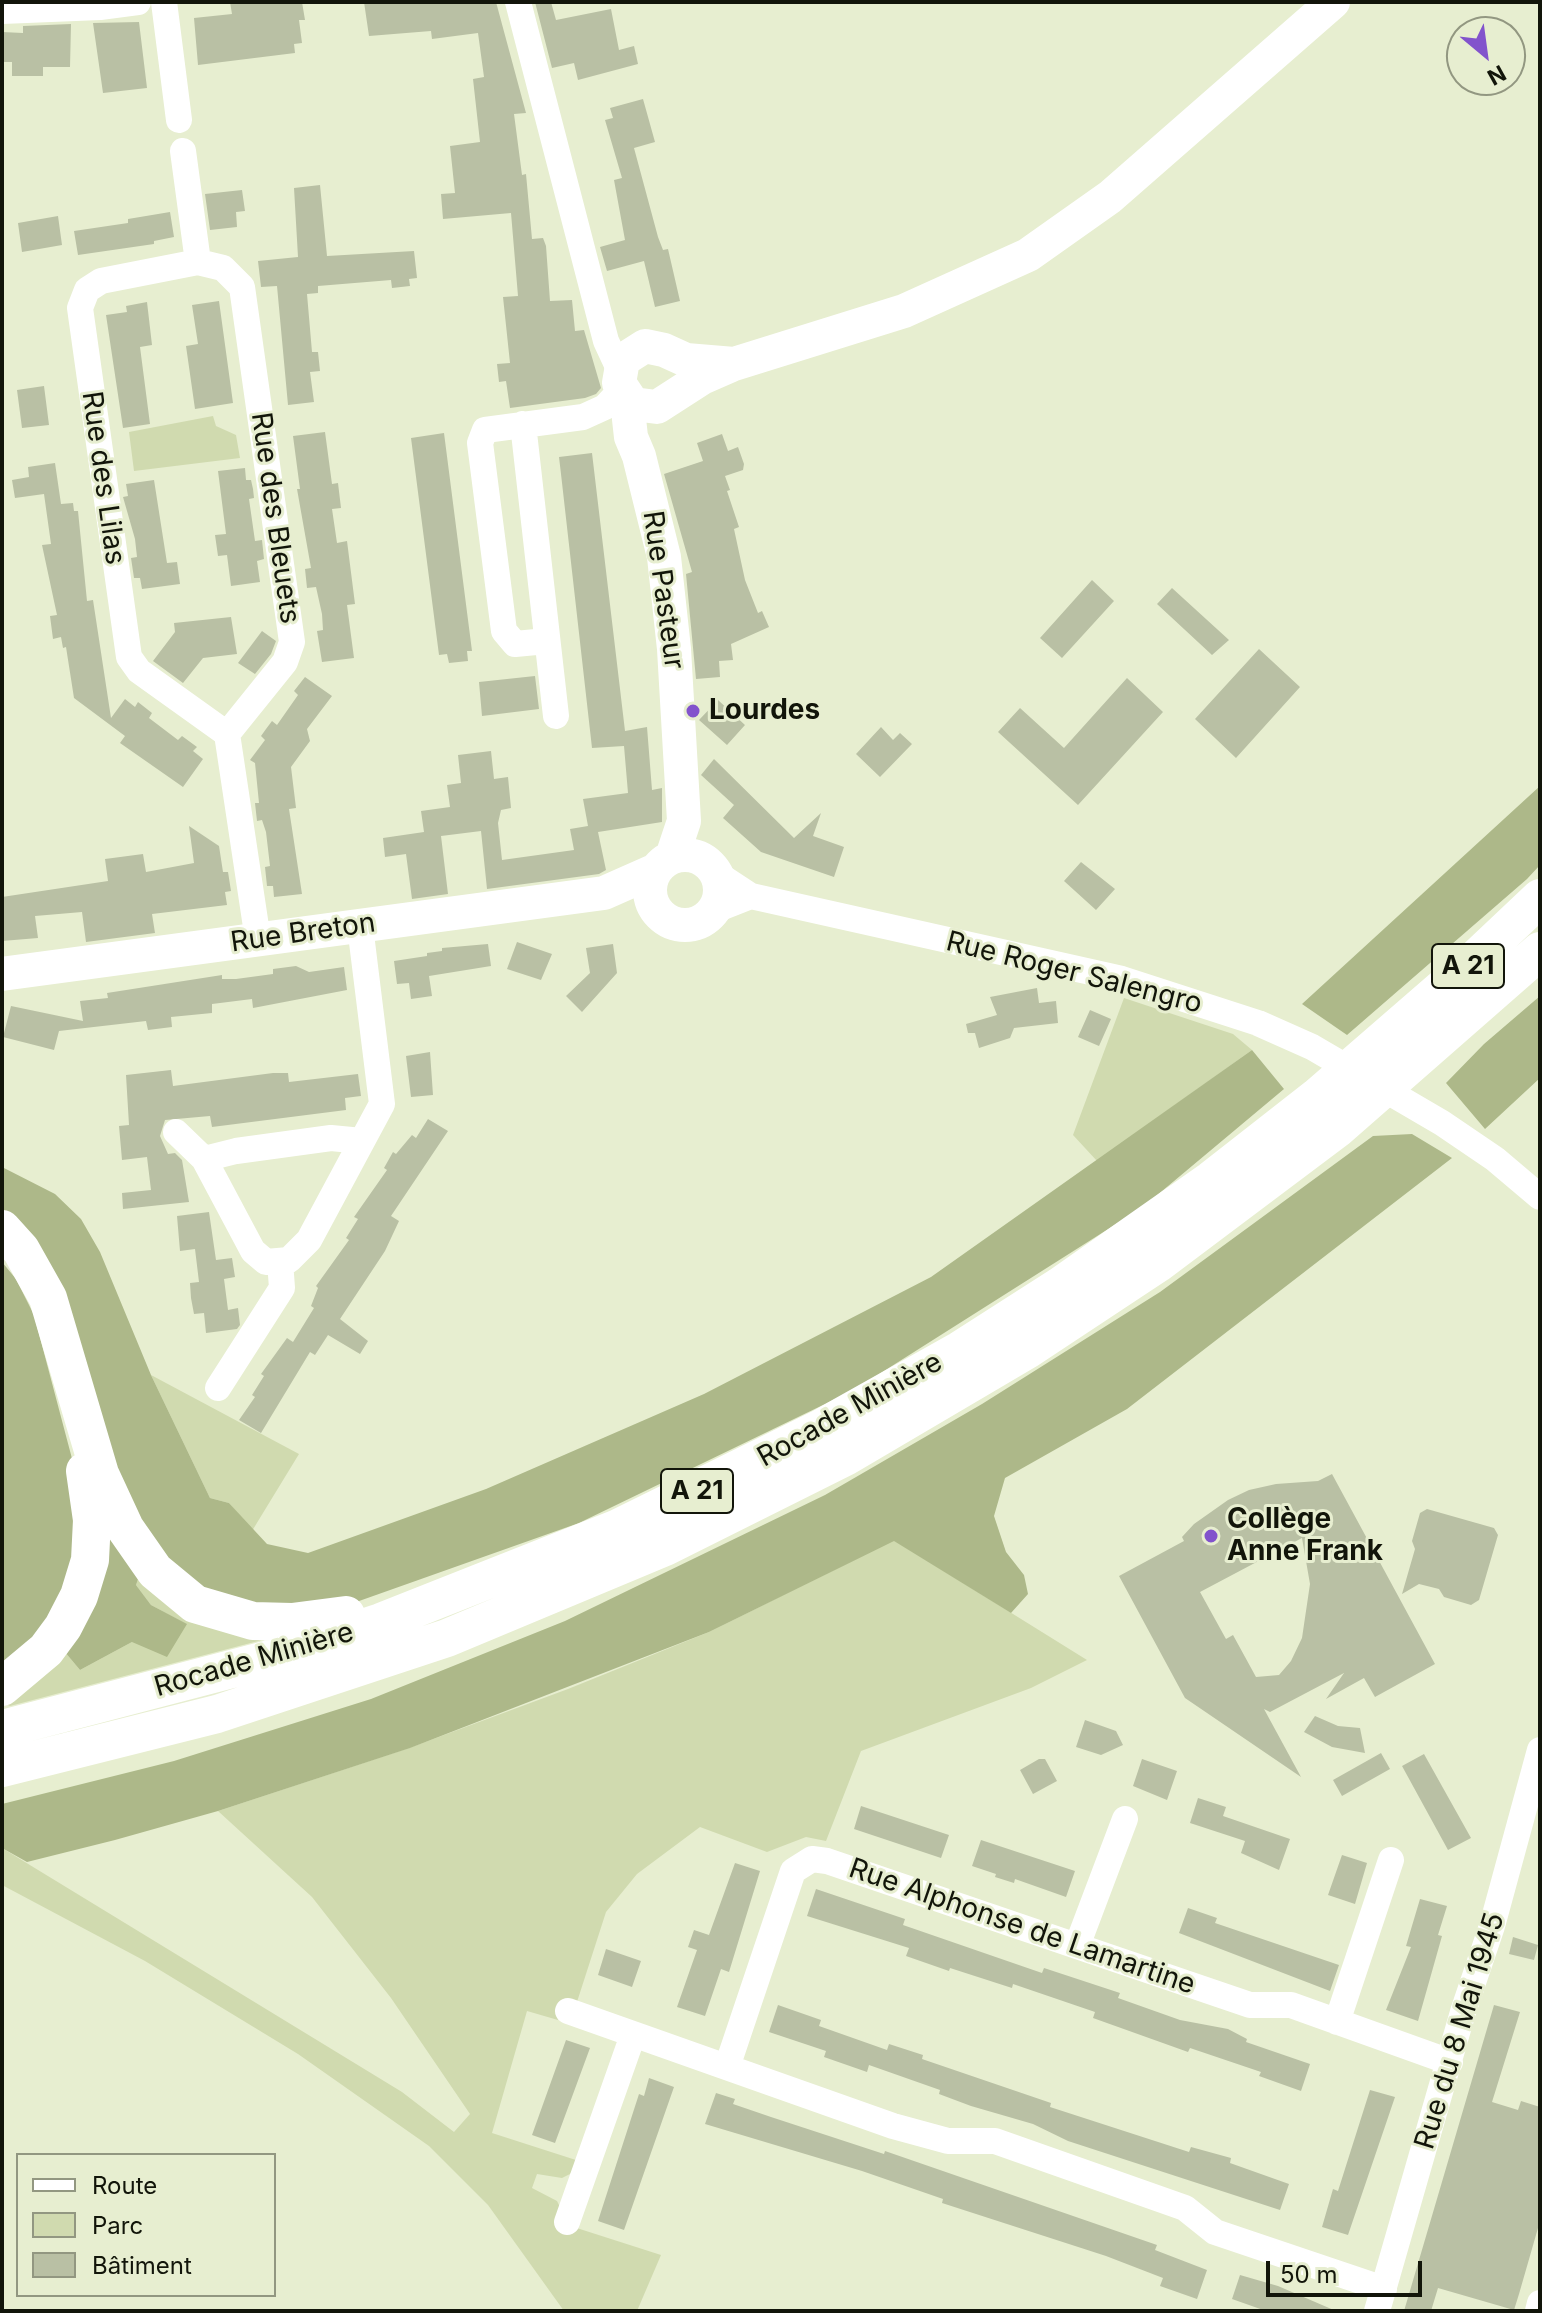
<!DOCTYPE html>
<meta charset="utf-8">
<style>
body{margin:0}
#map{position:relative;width:1542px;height:2313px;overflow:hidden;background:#e7eed0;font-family:Inter,sans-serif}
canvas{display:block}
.frame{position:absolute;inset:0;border:4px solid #12150a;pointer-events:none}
.legend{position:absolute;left:16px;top:2153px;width:260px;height:144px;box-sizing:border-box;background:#e7eed0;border:2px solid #929781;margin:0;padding:10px 14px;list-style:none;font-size:24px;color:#12150a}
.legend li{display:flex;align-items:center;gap:16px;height:40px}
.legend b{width:40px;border:2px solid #929781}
.north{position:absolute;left:1446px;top:16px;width:80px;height:80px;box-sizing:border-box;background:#e7eed0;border:2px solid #929781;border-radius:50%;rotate:151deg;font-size:22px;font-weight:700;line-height:32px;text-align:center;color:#12150a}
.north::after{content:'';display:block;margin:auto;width:28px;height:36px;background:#8253cc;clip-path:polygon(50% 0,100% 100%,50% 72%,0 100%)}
.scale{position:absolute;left:1266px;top:2261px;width:156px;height:36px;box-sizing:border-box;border:4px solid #12150a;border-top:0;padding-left:10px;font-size:24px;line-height:28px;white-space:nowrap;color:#12150a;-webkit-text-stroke:6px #e7eed0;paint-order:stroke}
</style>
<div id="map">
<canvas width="1542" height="2313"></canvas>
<div class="frame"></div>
<ul class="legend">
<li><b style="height:10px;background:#fff"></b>Route</li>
<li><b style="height:22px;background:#d0daaf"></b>Parc</li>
<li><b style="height:22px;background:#b9c0a4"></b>Bâtiment</li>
</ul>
<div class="north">N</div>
<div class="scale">50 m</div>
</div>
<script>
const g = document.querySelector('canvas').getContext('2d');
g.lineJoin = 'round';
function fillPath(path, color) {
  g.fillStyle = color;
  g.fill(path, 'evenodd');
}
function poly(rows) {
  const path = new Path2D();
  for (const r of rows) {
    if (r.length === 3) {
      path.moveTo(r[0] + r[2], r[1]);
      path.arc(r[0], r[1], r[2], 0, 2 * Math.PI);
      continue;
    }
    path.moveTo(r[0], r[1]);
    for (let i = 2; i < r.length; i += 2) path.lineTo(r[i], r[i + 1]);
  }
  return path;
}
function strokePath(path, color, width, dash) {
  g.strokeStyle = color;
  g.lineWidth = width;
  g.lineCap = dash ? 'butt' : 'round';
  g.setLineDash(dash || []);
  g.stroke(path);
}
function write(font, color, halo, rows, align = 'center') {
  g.font = font + ' Inter,sans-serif';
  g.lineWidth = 6;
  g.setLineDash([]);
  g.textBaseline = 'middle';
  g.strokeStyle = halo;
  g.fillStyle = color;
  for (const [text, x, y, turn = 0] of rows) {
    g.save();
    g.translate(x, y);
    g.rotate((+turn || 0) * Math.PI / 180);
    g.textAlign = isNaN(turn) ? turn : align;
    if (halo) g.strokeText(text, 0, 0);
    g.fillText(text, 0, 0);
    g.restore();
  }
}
const green = poly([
 [213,416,216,426,236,435,240,458,134,471,129,432],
 [1124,998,1233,1034,1252,1050,1097,1161,1073,1135],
 [151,1375,299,1454,252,1531,229,1503,210,1498],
 [894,1540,1087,1660,1031,1688,861,1751,826,1841,806,1837,767,1852,700,1827,637,1874,606,1912,576,2005,564,2002,558,2020,527,2011,492,2133,579,2161,570,2174,562,2178,537,2174,532,2188,557,2201,561,2209,558,2222,661,2255,637,2311,564,2311,488,2205,429,2146,298,2054,145,1961,2,1885,2,1848,402,2092,454,2132,470,2114,391,1998,312,1897,218,1811,409,1748,568,1689,709,1632],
 [142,1568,285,1634,10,1706,2,1702,59,1645,80,1670,132,1642,186,1624,151,1605,136,1585]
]);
const forest = poly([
 [1540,786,1540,865,1527,879,1347,1035,1302,1004],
 [1540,996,1540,1078,1485,1129,1446,1083,1484,1044],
 [1252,1050,1284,1089,1143,1207,854,1390,579,1523,345,1606,257,1614,191,1593,141,1536,26,1232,2,1208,2,1167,55,1194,81,1219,100,1252,151,1375,210,1498,229,1503,267,1544,308,1553,486,1489,704,1394,931,1277],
 [1412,1134,1452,1158,1127,1409,1005,1478,994,1516,1006,1552,1024,1575,1028,1594,1011,1613,894,1541,709,1632,410,1748,218,1811,115,1840,27,1862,2,1848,2,1804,174,1761,371,1699,565,1621,825,1495,982,1404,1160,1292,1373,1136],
 [2,1262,16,1279,34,1315,79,1485,73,1594,2,1670],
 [98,1522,142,1568,136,1585,151,1605,187,1624,167,1657,132,1642,80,1670,59,1645]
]);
const building = poly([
 [230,2,302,2,305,20,299,20,302,43,294,44,295,53,198,65,194,18,232,14],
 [364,2,496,2,526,113,514,114,522,175,526,174,532,239,543,238,546,246,550,301,572,300,575,331,584,330,601,388,596,394,585,398,510,408,506,381,499,382,497,364,510,363,503,297,518,296,511,213,443,219,441,194,455,193,450,146,480,142,473,79,484,77,478,33,432,39,431,31,369,36],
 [535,2,551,2,556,20,611,9,619,50,634,46,638,64,578,80,574,63,552,68],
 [139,22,147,88,103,93,93,23],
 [71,24,70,67,43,67,43,76,12,76,12,62,4,62,2,54,2,32,23,33,23,26],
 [643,99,655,142,634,148,658,237,663,250,668,249,680,301,655,307,644,261,607,271,600,247,625,240,614,180,622,178,605,120,613,118,610,108],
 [320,185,327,256,414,251,417,278,409,279,410,286,392,288,391,280,379,281,318,286,318,293,307,294,312,352,318,352,320,371,310,372,314,402,288,405,277,286,261,287,258,261,298,257,294,188],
 [242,190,245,211,236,212,237,227,210,230,205,194],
 [170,212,174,237,154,241,154,244,78,255,74,231,128,223,128,219],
 [58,216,62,245,22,252,18,223],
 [219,301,233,403,195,409,186,346,198,344,192,305],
 [147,302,152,345,140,347,150,424,123,428,106,315,127,312,126,306],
 [44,386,49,425,22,428,17,390],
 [325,432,332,484,338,483,341,508,332,509,337,543,347,541,355,604,347,605,354,658,322,662,317,631,323,630,322,614,316,587,307,588,305,569,311,568,297,489,300,489,293,436],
 [444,433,472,651,467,651,468,661,449,663,447,654,439,655,411,438],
 [722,434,728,451,738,447,744,464,743,470,725,476,730,490,727,491,739,527,734,529,745,580,758,613,762,611,769,627,731,644,733,660,719,661,720,677,696,679,686,574,692,572,664,474,703,461,697,443],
 [592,453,625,731,647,727,652,790,662,788,662,822,598,832,606,870,599,874,487,889,481,831,441,836,448,894,412,899,406,854,385,857,383,838,424,832,421,811,450,807,447,785,461,783,458,755,491,751,494,779,508,777,511,808,501,810,498,823,502,860,574,850,570,829,588,826,583,799,628,793,624,746,592,748,561,474,559,457],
 [55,463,61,504,73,503,74,511,78,511,87,601,93,600,111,718,125,699,135,707,138,702,152,713,149,718,178,740,182,736,197,747,193,751,203,759,183,787,120,743,125,736,74,698,66,647,63,648,61,637,53,639,50,616,57,615,42,545,51,544,44,494,15,498,12,480,29,477,28,467],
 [245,468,246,480,251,480,253,489,254,498,249,499,255,541,262,540,264,559,257,561,260,582,231,586,227,555,218,556,215,535,226,534,218,471],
 [154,480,167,563,177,562,180,584,142,589,140,578,134,578,131,558,137,557,135,539,123,497,128,496,126,484],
 [1092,580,1114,601,1062,658,1040,638],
 [1172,588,1229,640,1212,655,1157,604],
 [231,617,237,654,203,658,183,683,153,661,175,632,174,623],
 [262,631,276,641,271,654,255,674,238,663],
 [1259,649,1300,687,1236,758,1195,719],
 [535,676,539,709,482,716,479,682],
 [305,677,332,696,307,729,310,741,291,767,296,808,289,809,302,894,274,897,273,886,267,886,265,867,270,866,266,832,262,820,257,821,255,803,259,803,255,763,250,760,265,740,261,736,266,729,272,721,277,725,298,695,294,691],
 [1127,678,1163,712,1078,805,998,732,1020,708,1064,748],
 [718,700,745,725,727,745,699,720],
 [881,727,893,740,900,733,912,744,880,777,856,754],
 [714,759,794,838,821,813,813,836,844,847,834,877,761,852,723,818,734,805,701,775],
 [189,826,219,846,223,872,228,872,231,891,225,892,227,905,152,914,155,933,86,942,82,912,35,916,38,938,2,941,2,897,108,881,105,859,143,854,146,872,194,863],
 [1081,862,1115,889,1096,910,1064,881],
 [517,942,552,954,541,980,507,969],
 [488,944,491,966,429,976,432,996,411,999,409,983,397,984,394,961,427,956,427,953,442,951,442,948],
 [613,944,617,973,582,1012,566,996,590,973,586,948],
 [296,966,309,972,344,967,347,990,253,1008,252,999,212,1004,212,1013,171,1017,172,1027,148,1030,146,1021,59,1031,54,1050,3,1037,11,1006,83,1021,80,1001,108,998,107,993,222,975,222,979,236,979,273,974,273,969],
 [1037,988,1039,1003,1056,1001,1058,1023,1014,1028,1010,1038,979,1048,975,1033,968,1033,966,1024,997,1015,990,997],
 [1090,1010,1111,1019,1099,1046,1078,1037],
 [430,1052,433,1095,411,1097,406,1056],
 [171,1070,173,1086,273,1073,288,1073,289,1082,358,1074,361,1096,345,1098,346,1110,212,1127,210,1116,165,1120,160,1136,168,1154,175,1153,182,1160,189,1202,123,1209,122,1193,151,1190,147,1157,122,1160,119,1126,129,1125,126,1075],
 [428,1119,448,1131,391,1216,399,1221,385,1251,340,1319,368,1341,360,1354,328,1335,315,1355,310,1352,261,1433,239,1420,255,1397,252,1395,264,1376,261,1374,287,1338,293,1342,314,1308,311,1306,318,1288,316,1286,349,1240,346,1238,358,1219,354,1217,387,1170,384,1168,393,1152,396,1154,412,1135,416,1138],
 [209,1212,216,1260,232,1258,235,1277,224,1279,228,1310,238,1308,240,1325,237,1329,206,1333,204,1313,194,1314,191,1298,190,1283,199,1282,195,1249,180,1251,177,1216],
 [1332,1474,1435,1664,1375,1697,1364,1678,1326,1699,1344,1673,1270,1712,1264,1709,1301,1777,1185,1698,1119,1576,1184,1541,1182,1537,1194,1524,1228,1500,1249,1490,1276,1484,1318,1481],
 [1302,1538,1310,1584,1302,1638,1291,1661,1279,1675,1256,1677,1233,1635,1226,1639,1200,1592],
 [1427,1509,1494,1528,1498,1535,1479,1600,1471,1605,1444,1597,1439,1589,1419,1584,1402,1594,1415,1549,1412,1541,1420,1513],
 [1315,1716,1338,1726,1360,1728,1365,1753,1332,1747,1304,1732],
 [1085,1720,1116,1731,1123,1745,1101,1755,1076,1747],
 [1381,1753,1390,1769,1342,1796,1333,1780],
 [1424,1754,1471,1838,1448,1850,1402,1766],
 [1039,1759,1045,1759,1057,1781,1033,1794,1020,1770],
 [1142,1759,1177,1771,1167,1800,1133,1786],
 [1198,1798,1226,1807,1223,1816,1290,1839,1279,1870,1241,1853,1245,1841,1190,1823],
 [861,1806,949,1835,941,1858,854,1829],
 [981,1840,1075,1871,1066,1897,1015,1879,1014,1883,995,1877,996,1874,972,1866],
 [1342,1855,1367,1863,1355,1904,1328,1895],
 [735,1863,760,1871,729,1972,721,1969,705,2016,677,2007,697,1950,688,1947,694,1930,709,1935],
 [816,1889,905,1919,903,1925,1042,1973,1044,1968,1120,1993,1118,1998,1180,2020,1228,2029,1247,2039,1246,2042,1310,2064,1301,2091,1259,2076,1261,2072,1190,2048,1188,2052,1093,2018,1095,2012,1013,1984,1012,1988,950,1968,949,1971,906,1956,909,1948,807,1916],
 [1420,1899,1447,1906,1438,1935,1442,1936,1418,2021,1386,2010,1411,1947,1406,1946],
 [1188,1908,1217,1918,1215,1923,1339,1965,1330,1991,1179,1933],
 [1513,1937,1538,1945,1534,1960,1509,1954],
 [606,1949,641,1961,632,1987,598,1975],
 [778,2005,821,2020,819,2026,887,2050,889,2044,923,2055,922,2059,1051,2103,1050,2107,1189,2152,1191,2147,1231,2158,1230,2163,1289,2184,1280,2210,1068,2141,1033,2124,971,2106,939,2094,940,2090,869,2065,867,2072,824,2057,826,2051,769,2032],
 [1494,2005,1520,2012,1492,2102,1518,2110,1521,2101,1540,2107,1540,2221,1519,2294,1514,2310,1438,2288,1431,2311,1404,2311],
 [566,2040,590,2048,555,2143,532,2135],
 [649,2078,674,2087,624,2230,598,2221,639,2094,644,2096],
 [1370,2090,1395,2097,1348,2235,1322,2227,1333,2189,1338,2191],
 [716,2093,735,2099,733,2104,771,2117,884,2154,885,2151,1157,2245,1155,2250,1207,2270,1197,2299,1160,2286,1163,2278,1106,2256,942,2203,943,2199,862,2171,705,2124],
 [1240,2275,1278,2286,1336,2311,1266,2311,1232,2299]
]);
const minor = poly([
 [164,2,179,120],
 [518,2,606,341,619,369],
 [2,11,100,7,138,2],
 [183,151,198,262,223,268,242,287,292,642,285,662,227,734,258,940],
 [198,262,101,281,87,290,80,308,129,657,139,671,227,734],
 [523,424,556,716],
 [547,641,515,644,504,631,480,443,485,430,583,417,605,407,621,390],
 [716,873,751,896,1122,979,1258,1023,1312,1047,1442,1123,1495,1159,1540,1197],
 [713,911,751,896],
 [176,1132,204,1159,253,1251,266,1262,289,1260,309,1240,382,1104,360,926],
 [204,1159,236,1151,331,1138,362,1141],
 [218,1388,282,1288,280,1261],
 [1077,1946,1125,1819],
 [568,2011,893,2126,948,2141,995,2141,1185,2208,1215,2232,1384,2289],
 [1337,2022,1391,1860],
 [727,2067,793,1871,812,1859,827,1861,1250,2005,1291,2005,1450,2062],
 [567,2222,633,2035],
 [1377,2311,1463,2012,1492,1926,1540,1750],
 [1538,2311,1540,2303]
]);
const major = poly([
 [734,364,686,360,664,350,645,346,623,360,619,383,633,404,657,407,702,378,734,364,904,311,1028,255,1110,197,1333,2],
 [633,404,629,419,631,437,639,456,664,557,674,649,684,821,672,857],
 [685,890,35],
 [2,974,604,893,656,870]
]);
const highway = poly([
 [2,1229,21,1250,48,1298,100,1474,125,1528,155,1571,195,1604,253,1621,292,1622,346,1615],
 [2,1687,46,1650,63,1627,79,1596,90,1560,92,1520,85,1471],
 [2,1729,266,1660,381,1622,616,1529,821,1428,960,1350,1060,1286,1211,1180,1317,1097,1468,966,1540,898],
 [2,1768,217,1714,447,1638,665,1547,847,1456,1027,1350,1157,1264,1338,1128,1540,951]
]);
const markers = [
 [693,711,8,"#8253cc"],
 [1211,1536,8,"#8253cc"]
];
const shields = [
 [1468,966,72],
 [697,1491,72]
];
const shieldNames = [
 ["A 21",1468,966],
 ["A 21",697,1491]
];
const streetNames = [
 ["Rue des Lilas",103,478,82],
 ["Rue des Bleuets",275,518,82],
 ["Rue Pasteur",663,590,82],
 ["Rue Breton",303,933,-8],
 ["Rue Roger Salengro",1074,973,14],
 ["Rocade Minière",850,1410,-29],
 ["Rocade Minière",254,1660,-16],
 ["Rue Alphonse de Lamartine",1022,1927,19],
 ["Rue du 8 Mai 1945",1460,2031,-73]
];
const poiNames = [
 ["Lourdes",709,711],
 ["Collège",1227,1520],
 ["Anne Frank",1227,1552]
];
fillPath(green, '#d0daaf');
fillPath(forest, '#adb889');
fillPath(building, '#b9c0a4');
strokePath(minor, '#fff', 26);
strokePath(major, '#fff', 34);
strokePath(highway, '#fff', 38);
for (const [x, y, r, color] of markers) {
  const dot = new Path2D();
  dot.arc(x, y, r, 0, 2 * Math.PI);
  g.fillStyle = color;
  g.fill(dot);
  strokePath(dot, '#e7eed0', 3);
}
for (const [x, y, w] of shields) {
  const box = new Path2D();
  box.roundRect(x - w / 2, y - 22, w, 44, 6);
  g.fillStyle = '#e7eed0';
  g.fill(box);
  strokePath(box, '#12150a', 2);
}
write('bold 26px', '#12150a', null, shieldNames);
write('28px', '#12150a', '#e7eed0', streetNames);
write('bold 28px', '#12150a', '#e7eed0', poiNames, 'left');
</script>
